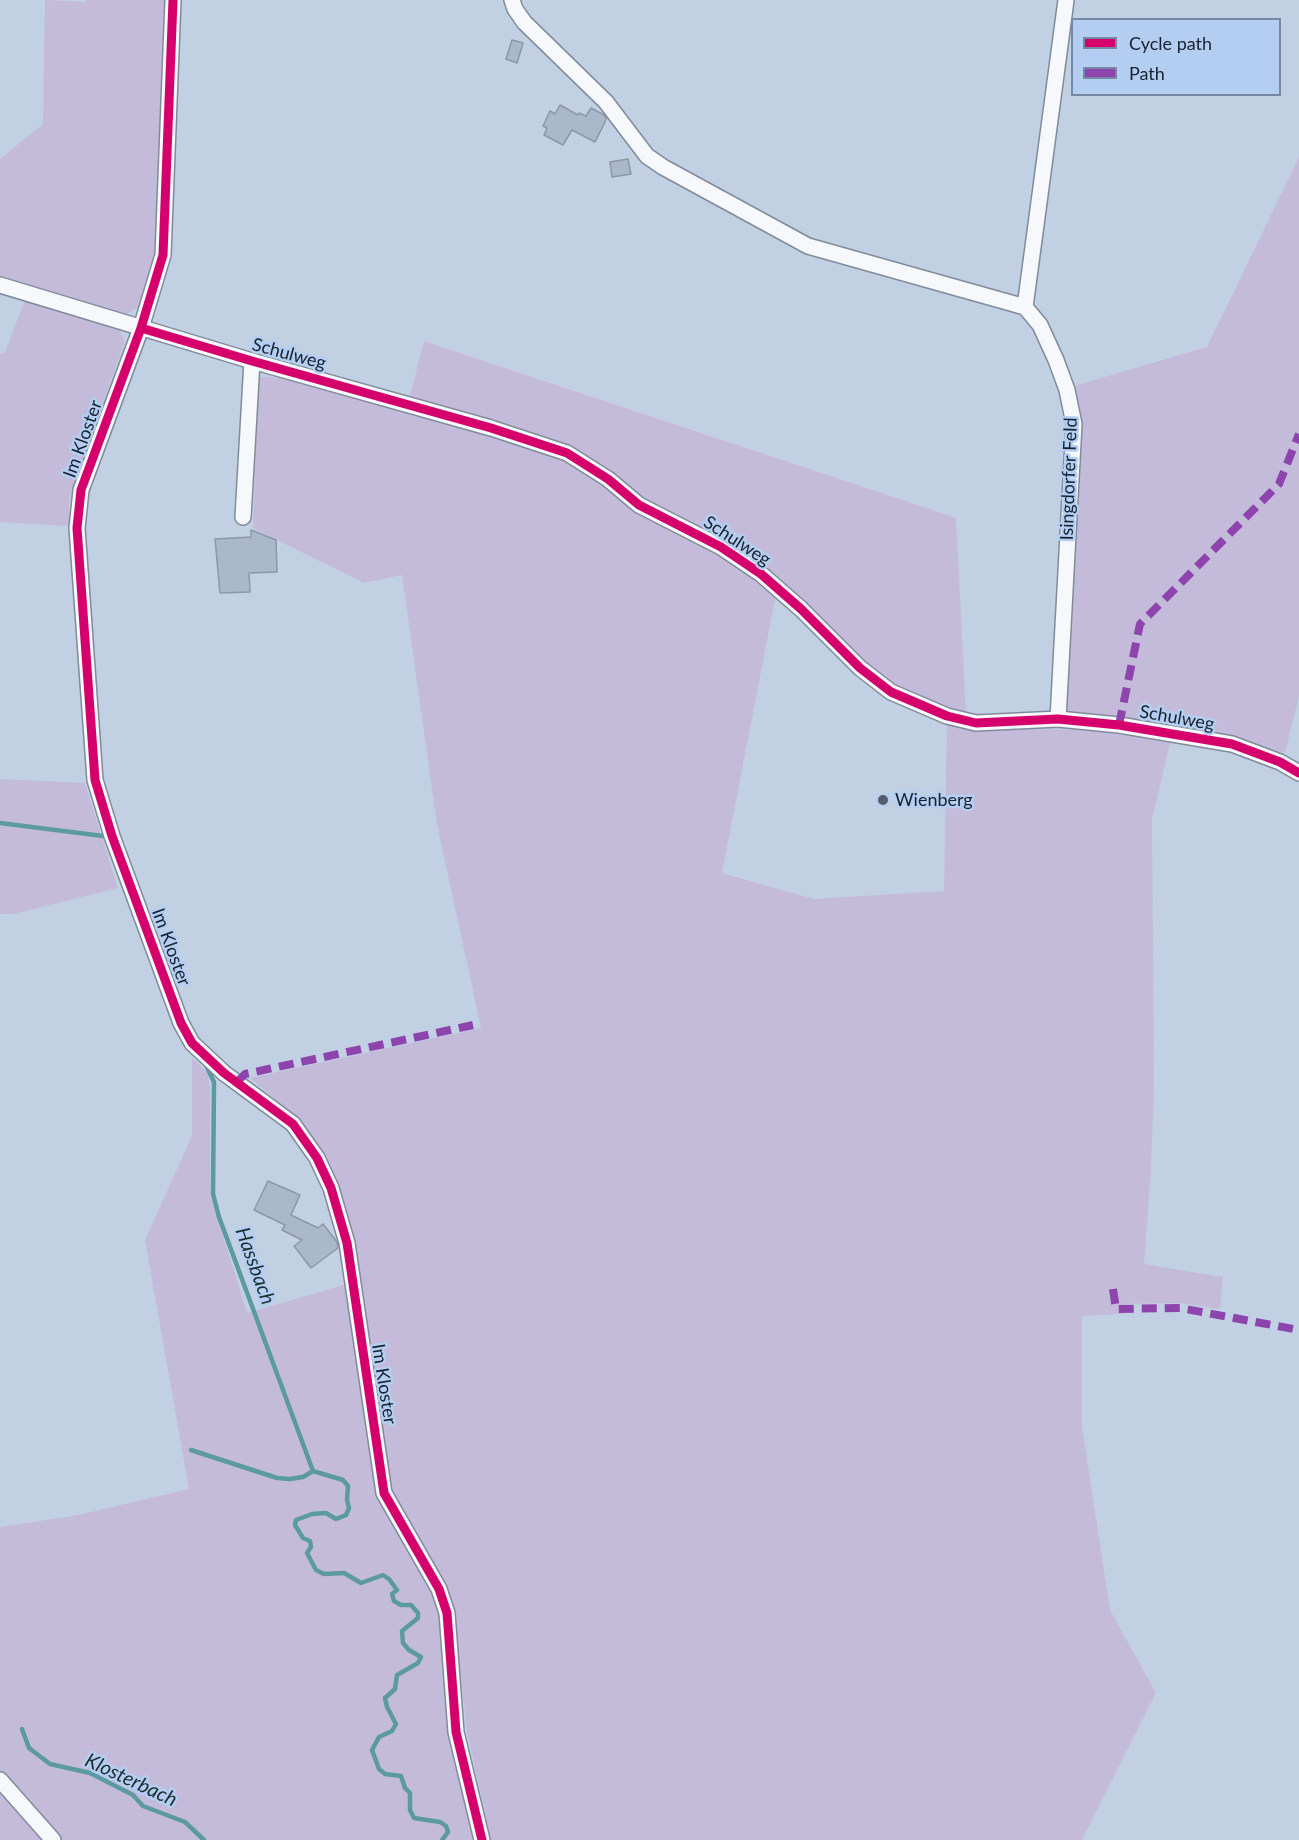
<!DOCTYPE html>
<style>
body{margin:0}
#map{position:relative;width:1299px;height:1840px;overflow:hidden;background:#c2d0e4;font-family:Lato,sans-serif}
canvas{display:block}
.legend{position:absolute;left:1071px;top:18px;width:210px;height:78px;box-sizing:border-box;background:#b4cef2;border:2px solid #7689a4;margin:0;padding:8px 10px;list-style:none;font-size:18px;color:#18212f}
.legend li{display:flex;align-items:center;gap:12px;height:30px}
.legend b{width:30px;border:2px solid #7689a4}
</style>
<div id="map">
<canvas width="1299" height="1840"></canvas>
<ul class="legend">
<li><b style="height:8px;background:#d6006c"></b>Cycle path</li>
<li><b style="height:8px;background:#8e44ad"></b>Path</li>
</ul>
</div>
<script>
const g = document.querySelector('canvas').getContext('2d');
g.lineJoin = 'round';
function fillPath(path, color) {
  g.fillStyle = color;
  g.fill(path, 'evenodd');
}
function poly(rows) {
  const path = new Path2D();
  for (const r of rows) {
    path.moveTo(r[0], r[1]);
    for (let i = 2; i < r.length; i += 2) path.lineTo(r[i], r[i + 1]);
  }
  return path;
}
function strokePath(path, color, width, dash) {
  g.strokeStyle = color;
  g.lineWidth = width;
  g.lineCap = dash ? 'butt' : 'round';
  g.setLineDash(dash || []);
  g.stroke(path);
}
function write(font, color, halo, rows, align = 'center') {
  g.font = font + ' Lato,sans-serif';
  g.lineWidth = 5;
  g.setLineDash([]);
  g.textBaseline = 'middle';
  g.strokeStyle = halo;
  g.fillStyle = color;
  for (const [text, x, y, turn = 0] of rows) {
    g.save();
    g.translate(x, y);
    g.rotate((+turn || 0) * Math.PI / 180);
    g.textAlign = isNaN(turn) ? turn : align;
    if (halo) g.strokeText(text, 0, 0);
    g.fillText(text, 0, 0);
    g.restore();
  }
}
const green = poly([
 [45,0,86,2,86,0,167,0,157,253,138,307,127,314,0,277,0,159,43,124],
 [1299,157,1299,696,1285,753,1234,737,1095,714,1063,711,1081,421,1074,386,1207,347],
 [25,300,118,328,125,341,69,498,69,525,65,526,0,522,0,354,5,352],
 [424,341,956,518,966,714,922,700,894,686,865,664,748,557,493,422,410,396],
 [258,377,298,378,565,458,719,552,776,594,722,873,814,899,944,891,947,724,987,729,1095,730,1170,743,1152,819,1154,1086,1151,1168,1144,1264,1223,1277,1220,1309,1180,1303,1123,1304,1122,1314,1082,1316,1082,1427,1110,1610,1156,1693,1082,1840,491,1840,467,1732,453,1607,446,1586,391,1489,353,1242,295,1116,250,1078,481,1028,437,824,402,575,364,583,253,528],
 [0,779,85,783,118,888,14,914,0,914],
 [192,1058,208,1073,210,1087,210,1194,247,1313,347,1284,379,1494,434,1593,439,1611,449,1735,473,1840,62,1840,0,1771,0,1527,78,1515,189,1489,145,1240,192,1136],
 [0,1793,42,1840,0,1840]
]);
const stream = poly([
 [0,823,103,836],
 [206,1065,214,1082,213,1194,219,1217,313,1471],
 [191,1450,277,1478,290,1479,303,1477,313,1471,343,1480,348,1486,347,1500,349,1508,346,1515,336,1519,326,1513,312,1514,296,1520,295,1525,303,1538,310,1541,311,1547,307,1553,316,1570,324,1574,344,1573,361,1583,383,1575,389,1579,397,1590,392,1594,394,1601,401,1605,411,1605,418,1613,418,1618,402,1631,403,1643,409,1650,421,1657,418,1663,397,1675,395,1689,385,1698,387,1707,396,1724,392,1731,379,1737,372,1750,379,1769,385,1774,401,1776,405,1788,410,1793,410,1810,414,1818,440,1822,446,1826,448,1832,442,1840],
 [22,1729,29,1748,50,1764,90,1773,133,1795,143,1806,185,1822,204,1840]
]);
const building = poly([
 [512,40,523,43,517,63,506,59,512,40],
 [560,105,578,115,579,113,586,116,591,108,604,115,606,118,605,122,595,142,572,130,563,145,544,135,547,128,543,126,550,111,555,114,560,105],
 [628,159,631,174,612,177,610,162,628,159],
 [251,530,276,540,277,572,249,573,250,592,220,593,215,539,251,537,251,530],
 [268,1181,300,1195,291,1215,318,1228,323,1224,337,1242,338,1248,311,1268,294,1246,302,1240,282,1230,285,1225,254,1210,268,1181]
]);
const minor = poly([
 [173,0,163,255,141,328,81,490,77,528,95,780,112,836,181,1023,192,1043,224,1073,293,1124,317,1158,331,1188,347,1243,384,1493,439,1589,447,1613,456,1732,482,1840],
 [512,0,515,9,524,22,606,102,647,156,663,167,808,246,1025,307],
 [0,285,252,361,491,428,567,453,608,479,639,505,721,547,761,574,801,609,860,668,891,692,947,716,976,723,1058,719,1119,725,1232,744,1280,762,1299,773],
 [243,517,252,361],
 [1058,719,1074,424,1067,390,1056,360,1040,325,1025,307,1066,0],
 [0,1780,53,1840]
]);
const quiet = poly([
 [1119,725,1140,624,1279,484,1299,434],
 [237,1082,245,1074,473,1025],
 [1113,1289,1116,1309,1180,1308,1299,1330]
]);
const cycleway = poly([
 [173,0,163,255,141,328,81,490,77,528,95,780,112,836,181,1023,192,1043,224,1073,293,1124,317,1158,331,1188,347,1243,384,1493,439,1589,447,1613,456,1732,482,1840],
 [141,328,252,361,491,428,567,453,608,479,639,505,721,547,761,574,801,609,860,668,891,692,947,716,976,723,1058,719,1119,725,1232,744,1280,762,1299,773]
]);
const markers = [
 [883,800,6,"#545e6e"]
];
const streetNames = [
 ["Schulweg",289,354,15],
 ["Im Kloster",83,439,-70],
 ["Isingdorfer Feld",1069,479,-88],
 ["Schulweg",737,541,33],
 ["Schulweg",1177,718,10],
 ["Im Kloster",171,947,70],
 ["Im Kloster",384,1384,81]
];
const poiNames = [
 ["Wienberg",895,800]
];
const waterNames = [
 ["Hassbach",255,1266,70],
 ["Klosterbach",131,1780,25]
];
fillPath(green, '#c4bbda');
strokePath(stream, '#5c9aa2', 4.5);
fillPath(building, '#aab8cc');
strokePath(building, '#8d97a6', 1.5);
strokePath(minor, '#808b9a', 18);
strokePath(minor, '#f6f8fb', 15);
strokePath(quiet, '#8e44ad', 8, [15, 8]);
strokePath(cycleway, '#d6006c', 9);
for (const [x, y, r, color] of markers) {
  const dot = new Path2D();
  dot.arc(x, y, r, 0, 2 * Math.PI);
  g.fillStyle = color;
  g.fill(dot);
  strokePath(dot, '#b4cef2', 2);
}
write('18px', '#18212f', '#b4cef2', streetNames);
write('18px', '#18212f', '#b4cef2', poiNames, 'left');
write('italic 20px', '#1b2e2f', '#b4cef2', waterNames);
</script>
